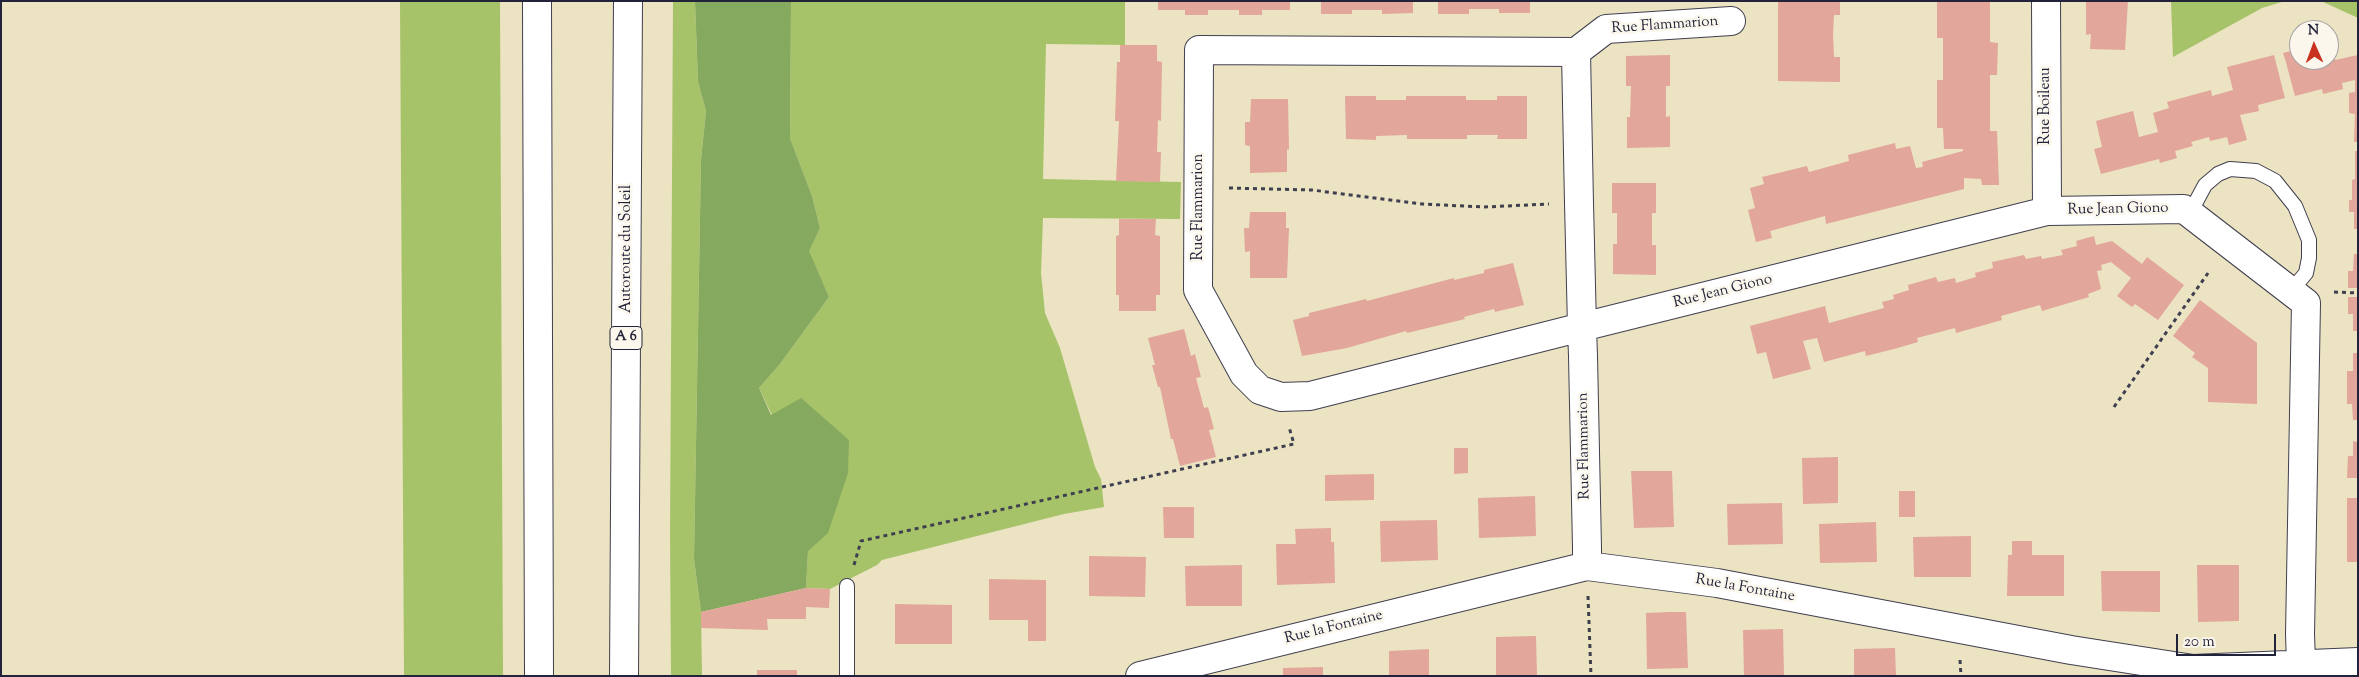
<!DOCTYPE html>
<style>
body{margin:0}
#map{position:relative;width:2359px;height:677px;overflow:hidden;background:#ebe3c2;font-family:"Sorts Mill Goudy",serif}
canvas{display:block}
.frame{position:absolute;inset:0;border:2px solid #22223b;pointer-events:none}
.north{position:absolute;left:2289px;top:20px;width:50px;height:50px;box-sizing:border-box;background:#fbf7ec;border:1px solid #a4a2a5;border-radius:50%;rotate:358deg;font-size:14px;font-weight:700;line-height:20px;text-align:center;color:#22223b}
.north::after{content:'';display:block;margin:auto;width:18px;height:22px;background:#c8321e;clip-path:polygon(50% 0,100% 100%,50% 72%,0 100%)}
.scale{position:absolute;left:2176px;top:634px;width:100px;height:22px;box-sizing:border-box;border:2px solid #22223b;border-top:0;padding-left:6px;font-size:15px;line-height:18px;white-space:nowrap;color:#22223b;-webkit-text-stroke:4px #fbf7ec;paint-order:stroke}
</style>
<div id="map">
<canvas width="2359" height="677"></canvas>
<div class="frame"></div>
<div class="north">N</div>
<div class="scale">20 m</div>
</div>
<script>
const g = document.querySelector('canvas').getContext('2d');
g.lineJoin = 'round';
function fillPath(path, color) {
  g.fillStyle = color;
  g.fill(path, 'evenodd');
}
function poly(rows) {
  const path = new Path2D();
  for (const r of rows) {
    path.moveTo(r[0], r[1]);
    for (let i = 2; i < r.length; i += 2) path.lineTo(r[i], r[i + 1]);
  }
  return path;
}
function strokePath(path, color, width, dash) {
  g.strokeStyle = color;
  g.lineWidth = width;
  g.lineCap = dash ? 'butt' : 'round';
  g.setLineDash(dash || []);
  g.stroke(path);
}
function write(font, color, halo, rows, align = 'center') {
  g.font = font + ' "Sorts Mill Goudy",serif';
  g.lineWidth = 5;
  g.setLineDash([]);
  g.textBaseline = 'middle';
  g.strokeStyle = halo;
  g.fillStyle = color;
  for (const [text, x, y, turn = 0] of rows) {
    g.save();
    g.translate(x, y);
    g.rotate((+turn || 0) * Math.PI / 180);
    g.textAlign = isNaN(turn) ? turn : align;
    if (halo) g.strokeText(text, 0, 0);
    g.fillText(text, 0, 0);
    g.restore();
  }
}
const green = poly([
 [400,1,500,1,503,676,404,676],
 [673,1,695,1,698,82,706,111,701,160,694,559,701,612,702,676,671,676,670,535],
 [791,1,1125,1,1125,45,1046,44,1043,179,1181,182,1180,219,1043,218,1041,273,1045,313,1060,348,1095,467,1101,479,1104,507,1064,514,882,560,877,565,830,589,806,588,808,550,828,532,759,388,780,364,829,297,808,251,820,228,812,196,790,138],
 [2171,1,2285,1,2262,8,2173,57],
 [2321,1,2358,1,2358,18]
]);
const forest = poly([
 [695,1,791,1,790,138,812,196,820,228,809,251,829,297,780,364,759,388,771,415,801,398,849,440,848,473,828,533,808,551,806,588,701,612,694,559,701,160,706,111,698,82]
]);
const building = poly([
 [1158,1,1290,1,1290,10,1262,10,1262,15,1239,15,1239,10,1208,10,1208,15,1185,15,1185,10,1158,10],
 [1321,1,1413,1,1413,13,1382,14,1382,10,1352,10,1352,14,1321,14],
 [1438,1,1530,1,1530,13,1499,13,1499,9,1469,9,1469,14,1438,14],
 [1778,1,1840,1,1840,15,1834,15,1833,34,1834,57,1840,57,1840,82,1778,81],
 [1937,1,1990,1,1990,42,1998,43,1997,75,1990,75,1990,131,1997,131,1999,185,1982,185,1981,179,1964,178,1964,189,1826,224,1825,216,1770,231,1772,238,1756,242,1748,210,1755,208,1750,188,1764,184,1762,177,1807,166,1809,172,1849,161,1848,155,1895,143,1896,149,1910,146,1916,168,1923,167,1922,162,1963,151,1963,149,1944,149,1943,128,1937,128,1937,80,1943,80,1943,38,1937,38],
 [2086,1,2128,1,2125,50,2090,49,2091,34,2086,35],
 [2330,40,2335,60,2358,55,2358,142,2354,142,2355,114,2349,113,2349,93,2355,92,2355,80,2342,83,2343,89,2323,94,2322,89,2295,96,2285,59,2283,53,2299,49,2299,60,2329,60],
 [1120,45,1157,45,1157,61,1162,62,1161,121,1158,120,1157,152,1161,152,1160,182,1116,181,1119,121,1115,121,1117,62,1120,62],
 [1670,55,1670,86,1666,86,1666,117,1670,116,1670,147,1627,148,1627,117,1630,117,1631,86,1626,86,1626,56],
 [2274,55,2285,98,2258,105,2259,111,2240,115,2247,140,2229,145,2227,137,2210,141,2209,137,2191,142,2193,146,2175,151,2177,158,2160,163,2159,159,2101,174,2094,149,2102,147,2096,121,2133,111,2139,137,2158,132,2153,113,2169,108,2167,102,2211,90,2212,96,2233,90,2227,67],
 [1345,96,1376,96,1376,100,1406,100,1406,96,1466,96,1466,100,1497,100,1497,96,1527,96,1527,139,1497,139,1498,135,1467,135,1467,139,1407,139,1407,135,1376,136,1376,140,1346,139],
 [1251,99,1288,99,1289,150,1287,149,1287,172,1250,173,1250,146,1245,145,1245,122,1250,122],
 [2355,151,2358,151,2358,229,2354,229,2354,212,2349,212,2349,200,2352,200,2352,180,2355,179],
 [1612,183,1656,183,1656,213,1652,213,1652,245,1656,245,1656,275,1613,274,1613,244,1617,244,1617,213,1612,213],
 [1250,212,1286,212,1286,228,1289,228,1287,278,1250,278,1250,251,1245,252,1244,228,1249,228],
 [1119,219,1156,219,1155,235,1160,236,1160,295,1156,295,1156,311,1119,311,1119,295,1116,295,1116,236,1119,235],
 [2094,236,2096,245,2112,241,2142,264,2147,257,2184,285,2158,320,2135,304,2132,307,2117,296,2131,278,2111,262,2101,265,2102,270,2097,271,2101,289,2088,294,2089,297,2042,311,2040,305,2001,316,2002,320,1956,333,1955,328,1917,338,1918,342,1894,349,1866,356,1865,351,1824,362,1817,338,1803,341,1811,369,1773,379,1766,352,1757,354,1750,326,1825,306,1829,323,1884,308,1882,302,1894,299,1893,295,1909,290,1908,285,1936,277,1938,282,1955,278,1956,283,1976,277,1975,273,1993,268,1992,262,2024,255,2026,259,2041,256,2042,259,2063,255,2061,250,2077,246,2076,241],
 [2354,254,2358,254,2358,288,2348,288,2348,271,2353,271],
 [1513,263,1524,305,1495,312,1494,309,1464,317,1465,319,1407,333,1406,331,1347,348,1302,356,1293,320,1309,316,1309,313,1366,299,1367,301,1454,278,1454,280,1484,273,1484,270],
 [2348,297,2358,297,2358,331,2353,331,2353,314,2348,314],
 [2200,300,2257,343,2257,404,2208,402,2208,368,2192,357,2195,353,2173,336],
 [1184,329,1191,356,1195,354,1201,377,1196,378,1204,408,1208,407,1214,429,1209,430,1216,457,1180,466,1173,439,1171,439,1160,387,1158,387,1152,365,1155,365,1148,338],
 [2353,353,2358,353,2358,420,2353,420,2352,404,2347,404,2347,371,2353,371],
 [2353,441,2358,442,2358,478,2347,478,2348,456,2353,456],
 [1454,448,1468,448,1468,473,1454,474],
 [1838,457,1838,503,1803,504,1802,458],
 [1631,471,1672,471,1674,527,1634,528],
 [1374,474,1374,500,1325,501,1325,475],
 [1899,491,1915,491,1915,517,1899,517],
 [1535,496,1536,536,1479,538,1478,498],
 [2347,498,2358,498,2358,562,2347,562],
 [1782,503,1783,544,1728,545,1727,504],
 [1163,507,1194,507,1194,538,1164,538],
 [1437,520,1438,560,1381,562,1380,521],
 [1876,522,1877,562,1820,563,1819,524],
 [1331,528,1331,542,1334,542,1335,583,1277,585,1276,544,1296,544,1295,529],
 [1971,536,1971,577,1914,577,1913,537],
 [2012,541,2032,541,2032,555,2064,555,2064,596,2007,596,2008,555,2012,555],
 [1089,556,1146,557,1145,597,1089,596],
 [1242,565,1242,606,1186,606,1185,566],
 [2197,565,2239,565,2239,621,2198,622],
 [2101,571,2160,571,2160,612,2102,611],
 [989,579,1046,580,1046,641,1028,641,1028,620,989,620],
 [806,588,830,589,829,608,806,607,806,619,767,619,768,630,701,628,701,612],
 [895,604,952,605,952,644,895,644],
 [1669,612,1686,612,1688,668,1647,669,1646,613],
 [1783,629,1784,676,1744,676,1743,630],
 [1536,636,1537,676,1496,676,1496,637],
 [1895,648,1896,676,1854,676,1854,649],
 [1429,649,1429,676,1389,676,1389,651],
 [1323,667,1323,676,1283,676,1283,668],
 [757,670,797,670,797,676,757,676]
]);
const path = poly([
 [1229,188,1312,190,1422,204,1484,207,1549,204],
 [2334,292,2358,293],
 [2114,407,2208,273],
 [854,565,861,541,1294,444,1289,427],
 [1588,596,1591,676],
 [1960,660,1961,676]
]);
const service = poly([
 [2190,213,2205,185,2218,174,2230,169,2256,171,2275,181,2295,206,2309,240,2309,258,2306,273,2291,291],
 [847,586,847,676]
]);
const minor = poly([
 [2046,1,2047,211],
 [1576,52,1606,29,1731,21],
 [1587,566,1587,548,1583,356,1582,327,1579,203,1576,52,1199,50,1198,290,1244,374,1260,390,1281,397,1310,396,1582,327,2047,211,2184,209,2306,303,2300,634,2301,663,2303,676],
 [1140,676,1587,566,1717,583,2071,650,2193,669,2358,662]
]);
const motorway = poly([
 [537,1,539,676],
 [624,676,628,1]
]);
const shields = [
 [626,338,32]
];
const shieldNames = [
 ["A 6",626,338]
];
const streetNames = [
 ["Rue Flammarion",1665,26,-4],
 ["Rue Boileau",2046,106,-90],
 ["Rue Flammarion",1199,207,-90],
 ["Rue Jean Giono",2118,210,-1],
 ["Autoroute du Soleil",627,249,-90],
 ["Rue Jean Giono",1723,292,-14],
 ["Rue Flammarion",1585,446,-91],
 ["Rue la Fontaine",1745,589,10],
 ["Rue la Fontaine",1334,628,-14]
];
fillPath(green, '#a7c36a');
fillPath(forest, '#85a95e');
fillPath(building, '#e2a69a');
strokePath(service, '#403f4f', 16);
strokePath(minor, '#403f4f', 30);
strokePath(motorway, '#403f4f', 30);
strokePath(path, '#403f4f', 3, [4, 4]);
strokePath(service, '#fff', 14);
strokePath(minor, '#fff', 28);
strokePath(motorway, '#fff', 28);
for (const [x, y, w] of shields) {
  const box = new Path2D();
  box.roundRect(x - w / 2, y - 11.5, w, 23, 4);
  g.fillStyle = '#fbf7ec';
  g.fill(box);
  strokePath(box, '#22223b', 1);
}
write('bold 14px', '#22223b', null, shieldNames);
write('15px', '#22223b', '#fbf7ec', streetNames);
</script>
